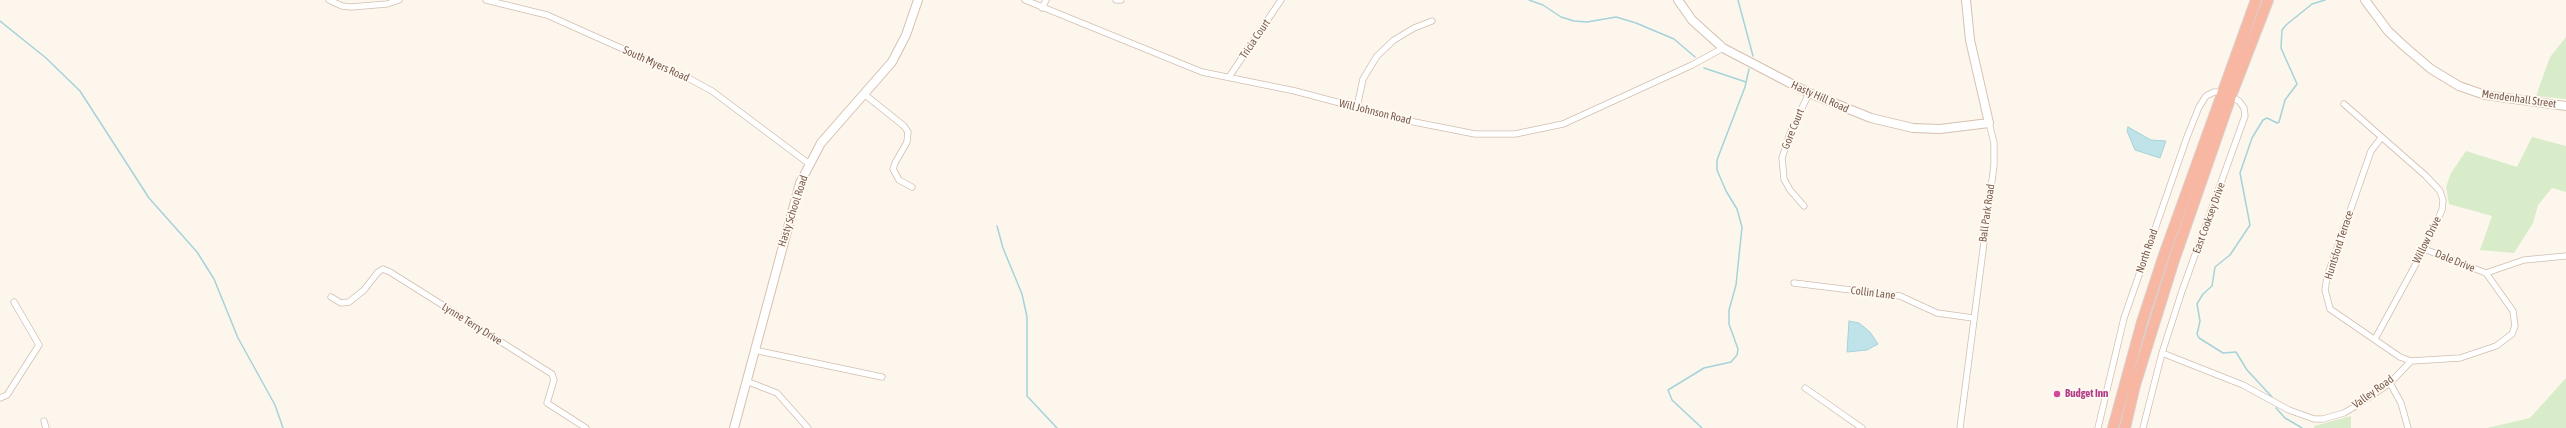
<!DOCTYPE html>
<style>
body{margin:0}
canvas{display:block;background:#fdf6ec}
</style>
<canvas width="2566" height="428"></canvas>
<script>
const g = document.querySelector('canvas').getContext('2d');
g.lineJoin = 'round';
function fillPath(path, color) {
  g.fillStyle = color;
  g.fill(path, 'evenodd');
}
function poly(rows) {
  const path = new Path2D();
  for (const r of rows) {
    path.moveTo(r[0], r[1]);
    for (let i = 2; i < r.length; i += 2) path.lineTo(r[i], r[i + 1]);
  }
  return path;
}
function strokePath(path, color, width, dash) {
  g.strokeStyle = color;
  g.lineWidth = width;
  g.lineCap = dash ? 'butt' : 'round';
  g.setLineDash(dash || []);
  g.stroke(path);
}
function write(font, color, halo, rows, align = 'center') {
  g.font = font + ' "Asap Condensed",sans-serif';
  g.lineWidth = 3.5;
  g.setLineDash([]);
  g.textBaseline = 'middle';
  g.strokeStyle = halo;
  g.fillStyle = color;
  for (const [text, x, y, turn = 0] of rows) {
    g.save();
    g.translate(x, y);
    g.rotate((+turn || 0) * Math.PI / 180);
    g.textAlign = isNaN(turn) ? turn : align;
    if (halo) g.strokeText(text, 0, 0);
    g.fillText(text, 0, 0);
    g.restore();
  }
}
const green = poly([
 [2566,37,2566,99,2536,96,2550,57],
 [2532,137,2566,146,2566,192,2552,188,2538,205,2533,223,2514,253,2480,250,2492,216,2449,204,2446,187,2451,173,2466,151,2517,167],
 [2566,378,2566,428,2487,428,2530,418],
 [2351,416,2351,428,2314,428,2314,426]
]);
const water = poly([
 [2128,127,2151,140,2166,141,2160,158,2135,150,2127,131,2128,127],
 [1849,321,1859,323,1870,332,1878,344,1867,350,1847,352,1849,321]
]);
const stream = poly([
 [1529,0,1543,5,1561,17,1574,21,1587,22,1616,17,1636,23,1674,39,1695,57],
 [1738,0,1753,56],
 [0,21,46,58,80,91,149,198,197,252,214,279,238,338,275,405,283,428],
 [1704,68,1746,82],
 [997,226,1003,248,1022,294,1027,317,1027,396,1057,428],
 [2272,397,2247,370,2236,352,2223,353,2199,338,2197,334,2200,321,2197,304,2203,294,2212,286,2215,267,2230,255,2250,225,2240,173,2252,138,2263,120,2267,118,2277,123,2279,122,2285,100,2297,84,2281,48,2282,30,2286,25,2312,4,2325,0],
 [2276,408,2285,418,2302,428],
 [1702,428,1672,400,1668,390,1704,368,1731,362,1737,355,1738,349,1729,324,1729,310,1736,285,1742,227,1737,209,1726,191,1717,170,1717,160,1745,87,1749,69]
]);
const street = poly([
 [329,0,342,6,351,7,387,4,399,0],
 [486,0,547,15,690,79,712,91,808,163],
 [1025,0,1202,72,1295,91,1404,120,1475,134,1515,134,1563,124,1692,65,1723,48],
 [1116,0,1121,0],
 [1042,8,1046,0],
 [1229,77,1281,0],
 [864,94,904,126,908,132,907,142,895,163,893,169,899,180,912,187],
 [2344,104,2426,176,2440,191,2443,200,2442,210,2424,249,2375,339],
 [1357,107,1363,79,1377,56,1394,40,1414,28,1432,21],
 [2381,138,2371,151,2327,277,2325,290,2330,309,2400,357,2411,361,2460,358,2496,346,2512,334,2515,326,2513,311,2486,273],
 [1804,206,1790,190,1784,179,1782,158,1789,136,1809,93],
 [2424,249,2486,273],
 [2486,273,2524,260,2566,256],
 [1794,283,1900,296,1937,313,1973,318],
 [331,297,341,303,349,302,364,290,378,272,383,269,390,272,552,374,554,380,547,403,586,428],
 [754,350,882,377],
 [2162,353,2243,385,2289,410,2314,419,2323,419,2344,413,2359,404,2390,383,2411,361],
 [746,381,777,393,808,428],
 [2390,383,2401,403,2408,428],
 [1805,388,1862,428],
 [0,398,7,395,39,345,14,302],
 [44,421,46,428],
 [1960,428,1994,165,1994,143,1989,123],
 [2098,428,2124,318,2187,137,2199,107,2206,96,2214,92,2223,92,2239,101,2244,108,2245,116,2182,291,2162,353,2143,428]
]);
const secondary = poly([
 [1678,0,1692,20,1723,48,1809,93,1871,118,1913,128,1940,129,1989,123,1970,40,1966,0],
 [2365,0,2388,31,2404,46,2431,69,2459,86,2485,95,2566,106],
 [734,428,800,183,821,143,892,62,906,35,918,0]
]);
const highway = poly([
 [2113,428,2142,322,2164,255,2256,0],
 [2125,428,2135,385,2174,260,2231,96,2268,0]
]);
const markers = [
 [2057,394,4,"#d1479c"]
];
const streetNames = [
 ["Tricia Court",1255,39,-56],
 ["South Myers Road",656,64,24],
 ["Hasty Hill Road",1820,97,24],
 ["Mendenhall Street",2519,99,8],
 ["Will Johnson Road",1375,112,14],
 ["Gore Court",1793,129,-68],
 ["Hasty School Road",793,211,-72],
 ["Ball Park Road",1987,213,-82],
 ["East Cooksey Drive",2209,218,-70],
 ["Willow Drive",2427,240,-64],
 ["Huntsford Terrace",2339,245,-72],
 ["North Road",2147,251,-71],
 ["Dale Drive",2455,261,22],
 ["Collin Lane",1873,293,7],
 ["Lynne Terry Drive",472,324,32],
 ["Valley Road",2373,392,-36]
];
const hotelNames = [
 ["Budget Inn",2065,394]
];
fillPath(green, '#d8ecc9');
fillPath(water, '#bfe3e8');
strokePath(water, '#a5d3da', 1);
strokePath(stream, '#a5d3da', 1.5);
strokePath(street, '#d1beb0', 7);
strokePath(secondary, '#d6c0b0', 10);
strokePath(highway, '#dad1cd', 12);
strokePath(street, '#fff', 5.5);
strokePath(secondary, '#fff', 8);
strokePath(highway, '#f7b7a3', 10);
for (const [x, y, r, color] of markers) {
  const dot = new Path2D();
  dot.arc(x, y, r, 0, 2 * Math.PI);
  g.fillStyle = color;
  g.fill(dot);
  strokePath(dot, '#fffaf3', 1.5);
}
write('11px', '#7a5c4d', '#fffaf3', streetNames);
write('bold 11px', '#b23c85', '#fffaf3', hotelNames, 'left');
</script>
